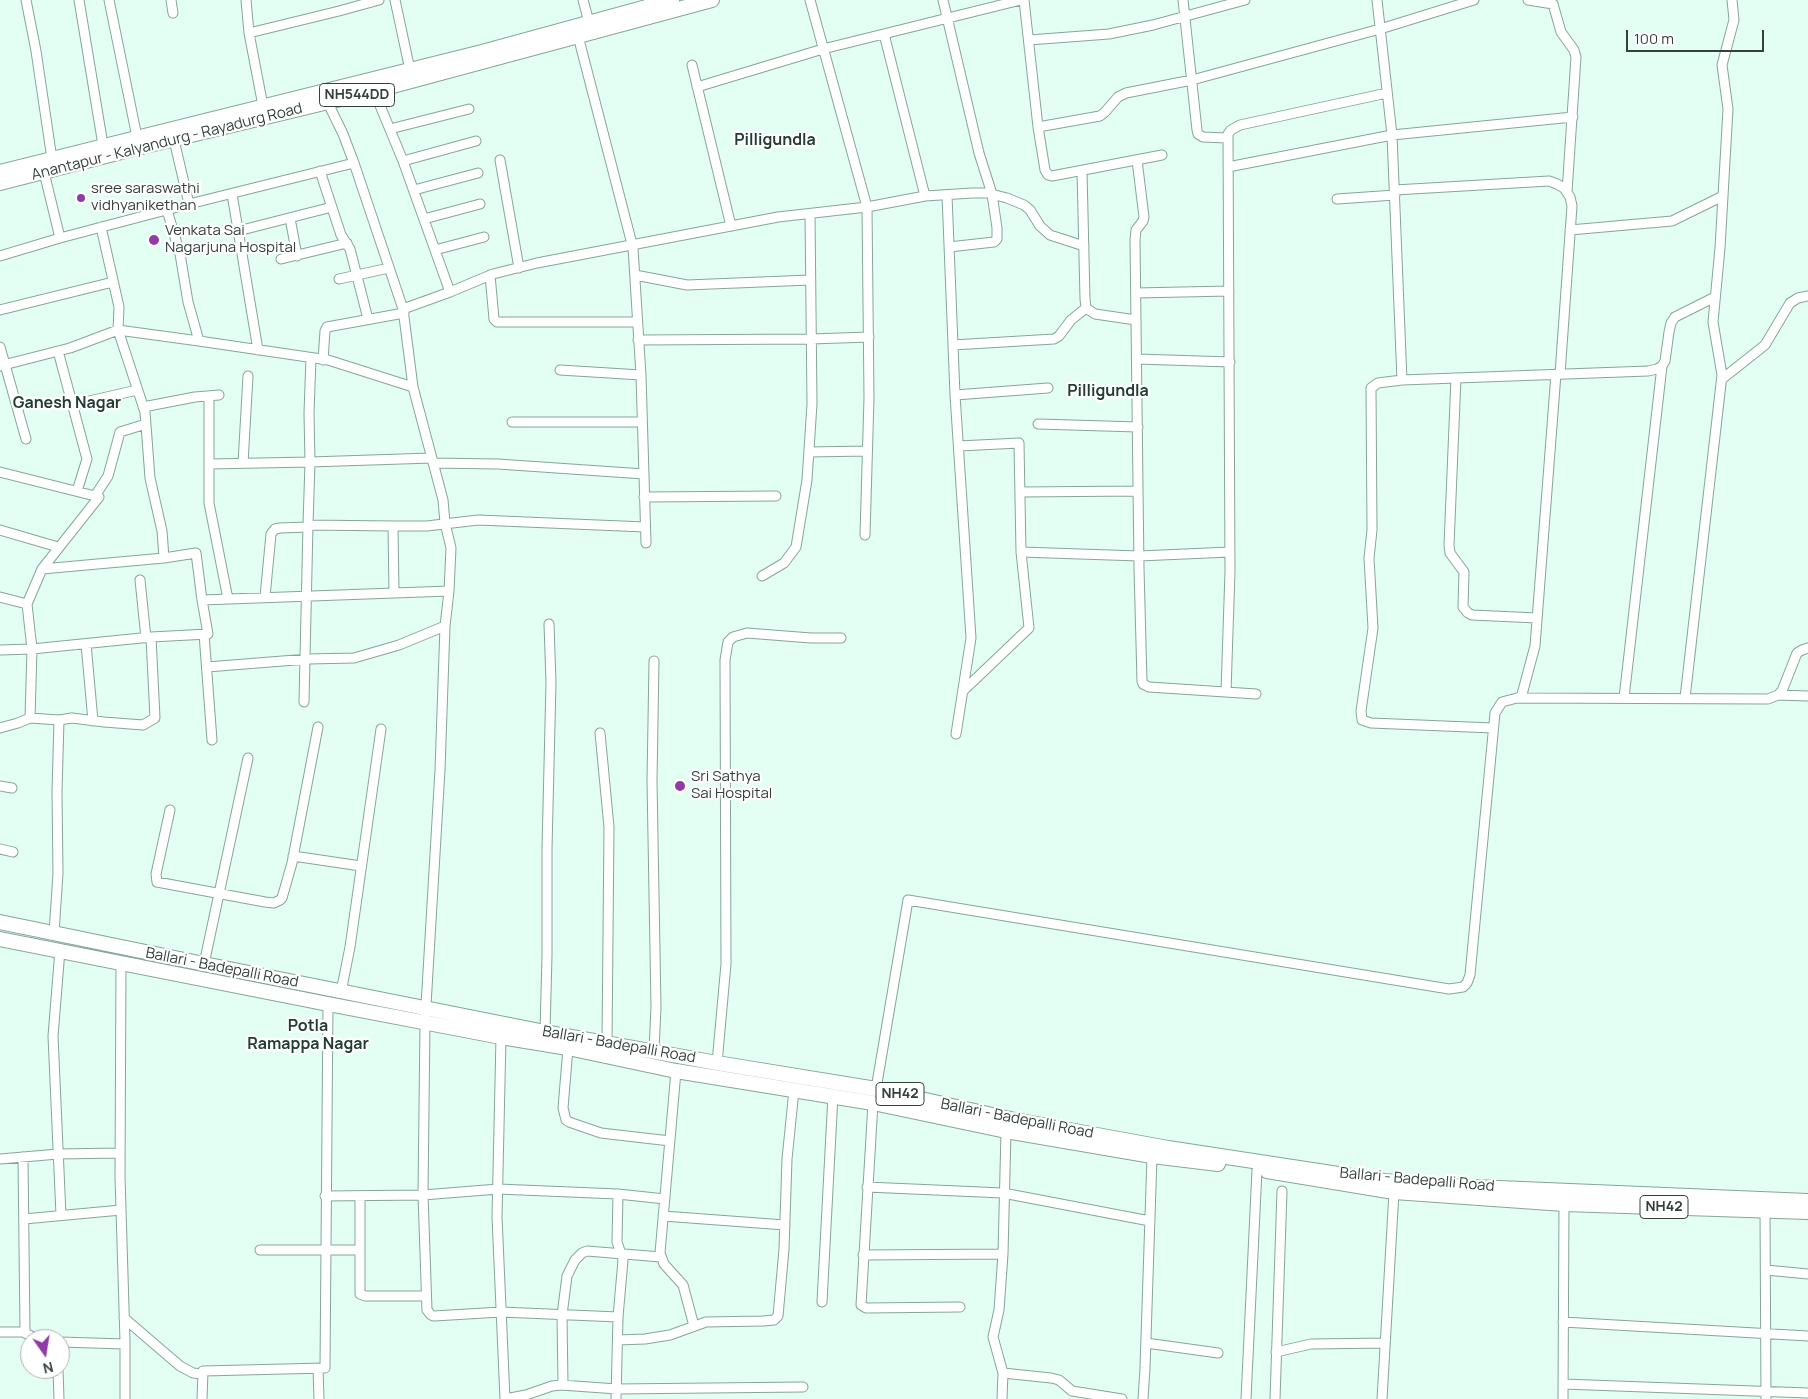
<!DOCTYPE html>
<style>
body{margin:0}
#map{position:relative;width:1808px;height:1399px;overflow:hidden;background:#e3fef3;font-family:Manrope,sans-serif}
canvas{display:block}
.north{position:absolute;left:20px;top:1329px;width:50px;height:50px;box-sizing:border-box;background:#fff;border:1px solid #adb3b1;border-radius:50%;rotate:167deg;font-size:14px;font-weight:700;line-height:20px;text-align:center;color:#33403b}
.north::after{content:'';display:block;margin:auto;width:18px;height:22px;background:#903ba8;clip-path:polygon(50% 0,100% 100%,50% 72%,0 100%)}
.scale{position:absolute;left:1626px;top:30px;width:138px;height:22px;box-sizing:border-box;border:2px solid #33403b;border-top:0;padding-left:6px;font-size:15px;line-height:18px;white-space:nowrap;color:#33403b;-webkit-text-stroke:4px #fff;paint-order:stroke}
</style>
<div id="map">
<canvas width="1808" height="1399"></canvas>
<div class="north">N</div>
<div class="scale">100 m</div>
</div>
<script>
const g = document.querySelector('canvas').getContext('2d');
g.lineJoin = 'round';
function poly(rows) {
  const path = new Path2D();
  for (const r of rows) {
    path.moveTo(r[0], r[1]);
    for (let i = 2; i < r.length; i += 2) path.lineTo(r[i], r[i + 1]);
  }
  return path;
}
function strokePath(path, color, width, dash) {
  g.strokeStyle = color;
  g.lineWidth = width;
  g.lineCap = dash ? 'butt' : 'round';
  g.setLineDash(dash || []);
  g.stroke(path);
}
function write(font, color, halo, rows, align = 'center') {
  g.font = font + ' Manrope,sans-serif';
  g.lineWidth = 4.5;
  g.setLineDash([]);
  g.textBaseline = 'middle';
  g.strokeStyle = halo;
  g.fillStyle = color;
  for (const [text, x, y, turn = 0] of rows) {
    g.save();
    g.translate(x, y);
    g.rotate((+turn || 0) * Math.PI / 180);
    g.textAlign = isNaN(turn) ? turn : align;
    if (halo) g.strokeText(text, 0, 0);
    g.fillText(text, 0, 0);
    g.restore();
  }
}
const minor = poly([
 [26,0,36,51,52,159],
 [79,0,103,145],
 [109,0,137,137],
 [171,0,173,13],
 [246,0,249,33,263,106],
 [395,0,410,70],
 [583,0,589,22],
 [810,0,867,207,869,398,865,535],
 [943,0,979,153,992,194,997,228,997,239,994,242,949,247],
 [1024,0,1038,127,1045,170,1048,175,1052,176,1162,155],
 [1183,0,1197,130,1198,134,1203,137,1227,138],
 [1377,0,1392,135,1402,380],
 [1528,0,1553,4,1561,32,1574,50,1576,57,1567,192],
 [249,33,339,11,379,0],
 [884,34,925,196],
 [578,36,633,248,641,375,646,543],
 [1029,40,1109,34,1153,25,1245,0],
 [692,65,731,226],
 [697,87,823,49,1021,0],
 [374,91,403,161,450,292,403,309],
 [326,99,343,134,354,163],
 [1038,127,1100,116,1105,112,1118,97,1126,93,1192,80,1380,29,1474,0],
 [390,129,469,109],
 [500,160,519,268],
 [1137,160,1144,217,1143,221,1136,230,1135,240,1139,568,1142,681,1143,684,1149,687,1256,694],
 [403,161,476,141],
 [1228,167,1392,135,1573,117],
 [43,168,60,238],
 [320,171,341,235,350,249,368,319],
 [1082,171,1085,299,1086,308,1095,314,1136,320],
 [414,190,478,173],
 [1395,190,1549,181,1557,184,1564,188,1570,197,1572,206,1560,374],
 [232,194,258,350],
 [947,195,955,395,971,638,956,734],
 [1337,199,1395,195],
 [189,204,354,163,403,309,413,387,443,500,445,523,451,548,449,591,445,626,440,770,425,1022,423,1195,427,1310,431,1315,434,1316,501,1312,618,1317],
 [290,218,297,256],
 [424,219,480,204],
 [1570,230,1672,221,1723,196],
 [238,231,332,207],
 [435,250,484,237],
 [0,256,60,238,189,204,174,140],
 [281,259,347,243],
 [490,275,494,319,497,322,637,322],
 [635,275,687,285,810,280],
 [339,279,389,268],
 [450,292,493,274,537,263,778,217,867,207,925,196,972,193,987,193,1007,198,1024,205,1030,210,1040,226,1050,235,1084,246],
 [1136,293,1229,291],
 [0,310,113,282],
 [638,340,811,339,869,337],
 [199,341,328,360,413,387],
 [953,345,1054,339,1059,336,1071,320,1086,308],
 [0,347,26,439],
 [58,351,87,459,77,491],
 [1137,359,1230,362],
 [323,360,325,331,327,327,404,313],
 [0,366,70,348,118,330,199,341,188,302,180,254,167,210],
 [560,370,641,375],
 [1456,378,1449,545,1450,553,1464,572,1463,607,1468,613,1472,615,1537,618],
 [1722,379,1765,345,1790,303,1798,298,1808,296],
 [955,395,1048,388],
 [209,396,209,503,228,599],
 [72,405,137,390],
 [143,407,195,397,219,395],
 [512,422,642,422],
 [1038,424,1138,427],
 [959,446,1019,443,1021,552,1029,628,964,690],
 [809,452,867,451],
 [243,463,248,376],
 [433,463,498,464,644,474],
 [210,464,310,462,309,413,311,358],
 [0,472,99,497,42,569,27,604,32,649,30,718,59,720,57,792,58,873,54,933],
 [1020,492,1138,491],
 [95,496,108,476,120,432,146,424],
 [644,497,776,496],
 [393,526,308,525,310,462,432,458],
 [0,530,58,547],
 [1021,552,1139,556,1230,552],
 [42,569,164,558,162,531,150,478,145,412,118,330,119,307,101,227],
 [762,576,784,563,796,547,807,480,812,404,810,214],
 [140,580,146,638],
 [394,592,393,526,427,526,478,520,645,527],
 [0,597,27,604],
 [265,597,271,534,275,529,280,528,308,527],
 [202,600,449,591],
 [204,634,212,740],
 [151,637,208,634,202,600,196,553,164,558],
 [86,644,93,721],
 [0,650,32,649,151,637,155,718,143,725,104,722,72,718,59,720],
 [207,667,308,659,354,658,399,645,445,626],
 [1226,692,1230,571,1228,134,1231,130,1240,125,1387,93],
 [1778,695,1808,696],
 [1521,698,1535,646,1556,374],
 [1624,698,1662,366],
 [1685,698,1722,375,1713,322,1720,248,1728,109,1722,65,1734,20,1732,0],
 [304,702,308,525],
 [0,728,18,723,30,718],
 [1493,728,1371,723,1362,720,1361,711,1373,628,1369,558,1372,530,1371,388,1378,383,1402,380,1648,371,1657,369,1662,366,1665,361,1669,332,1671,323,1675,317,1715,297],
 [600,733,609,827,607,1043],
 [0,786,12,788],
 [170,810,156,874,157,882,265,902,274,903,280,900,282,898,292,863,318,727],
 [0,849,13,852],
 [293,856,361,866],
 [60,950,53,1036,61,1215],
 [121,962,120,1176,125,1341,125,1399],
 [204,964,248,758],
 [341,992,350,947,381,729],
 [545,1032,547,955,547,849,551,683,549,624],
 [501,1037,497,1217,505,1399],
 [568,1048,563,1108,566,1120,569,1122,601,1133,670,1141],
 [654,1051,656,1007,652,781,654,661],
 [717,1063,726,964,725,660,728,642,733,637,747,633,811,638,841,638],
 [676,1071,660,1253,664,1264,683,1285,694,1326],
 [876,1089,908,900,1449,989,1463,987,1467,983,1470,975,1495,713,1502,702,1517,698,1768,699,1778,695,1782,691,1797,653,1802,650,1808,648],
 [873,1103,861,1305,866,1308,960,1307],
 [23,1157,25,1333],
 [0,1159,58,1154,120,1153],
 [867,1187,1003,1193,1150,1221],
 [325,1196,423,1195,498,1189,618,1194,665,1199],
 [360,1196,360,1294,365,1296,426,1296],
 [1765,1211,1766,1399],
 [663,1216,785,1225],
 [24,1219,121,1210],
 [260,1250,359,1250],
 [863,1255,1003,1254],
 [1766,1270,1808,1274],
 [822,1302,833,1095],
 [124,1318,180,1366,193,1373,203,1374],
 [1563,1322,1808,1336],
 [0,1332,23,1332,37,1339],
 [618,1340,645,1339,670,1335,706,1322,763,1321,774,1320,778,1316,784,1249,787,1159,794,1090],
 [60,1342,125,1344],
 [1146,1343,1218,1353],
 [1276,1352,1311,1344,1385,1343],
 [318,1368,319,1399],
 [58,1369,59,1399],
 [1003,1373,1051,1378,1059,1380,1072,1391,1122,1399],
 [1563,1384,1808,1393],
 [563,1385,562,1315,567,1276,575,1260,582,1253,587,1251,661,1257],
 [202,1399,203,1371,325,1368,328,1004],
 [505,1399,526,1395,552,1386,561,1385,617,1389,803,1387],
 [616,1399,618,1317,623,1260,617,1242,618,1194],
 [1002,1399,1003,1373,993,1337,999,1310,1003,1254,1006,1131],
 [1143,1399,1145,1368,1152,1156],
 [1246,1399,1257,1170],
 [1275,1399,1282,1191],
 [1382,1399,1394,1192],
 [1563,1399,1564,1204]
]);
const trunk = poly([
 [0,172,482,52,672,0],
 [0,183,137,148,374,91,712,0],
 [0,922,204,964,545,1032,717,1063,876,1089,1015,1120,1168,1148,1384,1181,1451,1186,1808,1201],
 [0,939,328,1004,501,1037,568,1048,676,1071,873,1103,1006,1131,1152,1156,1218,1164],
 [1267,1171,1394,1192,1564,1204,1808,1212]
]);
const markers = [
 [81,198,5,"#903ba8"],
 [154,240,6,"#903ba8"],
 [680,786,6,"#903ba8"]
];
const shields = [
 [357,95,75],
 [900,1094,48],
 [1664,1207,48]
];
const shieldNames = [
 ["NH544DD",357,95],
 ["NH42",900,1094],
 ["NH42",1664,1207]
];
const streetNames = [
 ["Anantapur - Kalyandurg - Rayadurg Road",167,142,-14],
 ["Ballari - Badepalli Road",222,968,11],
 ["Ballari - Badepalli Road",619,1045,10],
 ["Ballari - Badepalli Road",1017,1119,11],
 ["Ballari - Badepalli Road",1417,1180,5]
];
const poiNames = [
 ["sree saraswathi",91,189],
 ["vidhyanikethan",91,206],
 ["Venkata Sai",165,231],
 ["Nagarjuna Hospital",165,248],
 ["Sri Sathya",691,777],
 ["Sai Hospital",691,794]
];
const neighbourhoodNames = [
 ["Pilligundla",775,141],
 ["Pilligundla",1108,392],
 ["Ganesh Nagar",67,404],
 ["Potla",308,1027],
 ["Ramappa Nagar",308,1045]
];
strokePath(minor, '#86a699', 11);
strokePath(trunk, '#86a699', 16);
strokePath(minor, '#fff', 9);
strokePath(trunk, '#fff', 14);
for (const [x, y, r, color] of markers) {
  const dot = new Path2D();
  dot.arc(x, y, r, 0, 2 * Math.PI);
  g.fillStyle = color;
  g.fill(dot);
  strokePath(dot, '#fff', 2);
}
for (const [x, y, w] of shields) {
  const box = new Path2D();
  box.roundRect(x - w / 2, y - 11.5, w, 23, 4);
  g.fillStyle = '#fff';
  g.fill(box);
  strokePath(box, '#33403b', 1);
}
write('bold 14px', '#33403b', null, shieldNames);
write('15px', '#33403b', '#fff', streetNames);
write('15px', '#33403b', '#fff', poiNames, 'left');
write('bold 16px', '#223e34', '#fff', neighbourhoodNames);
</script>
